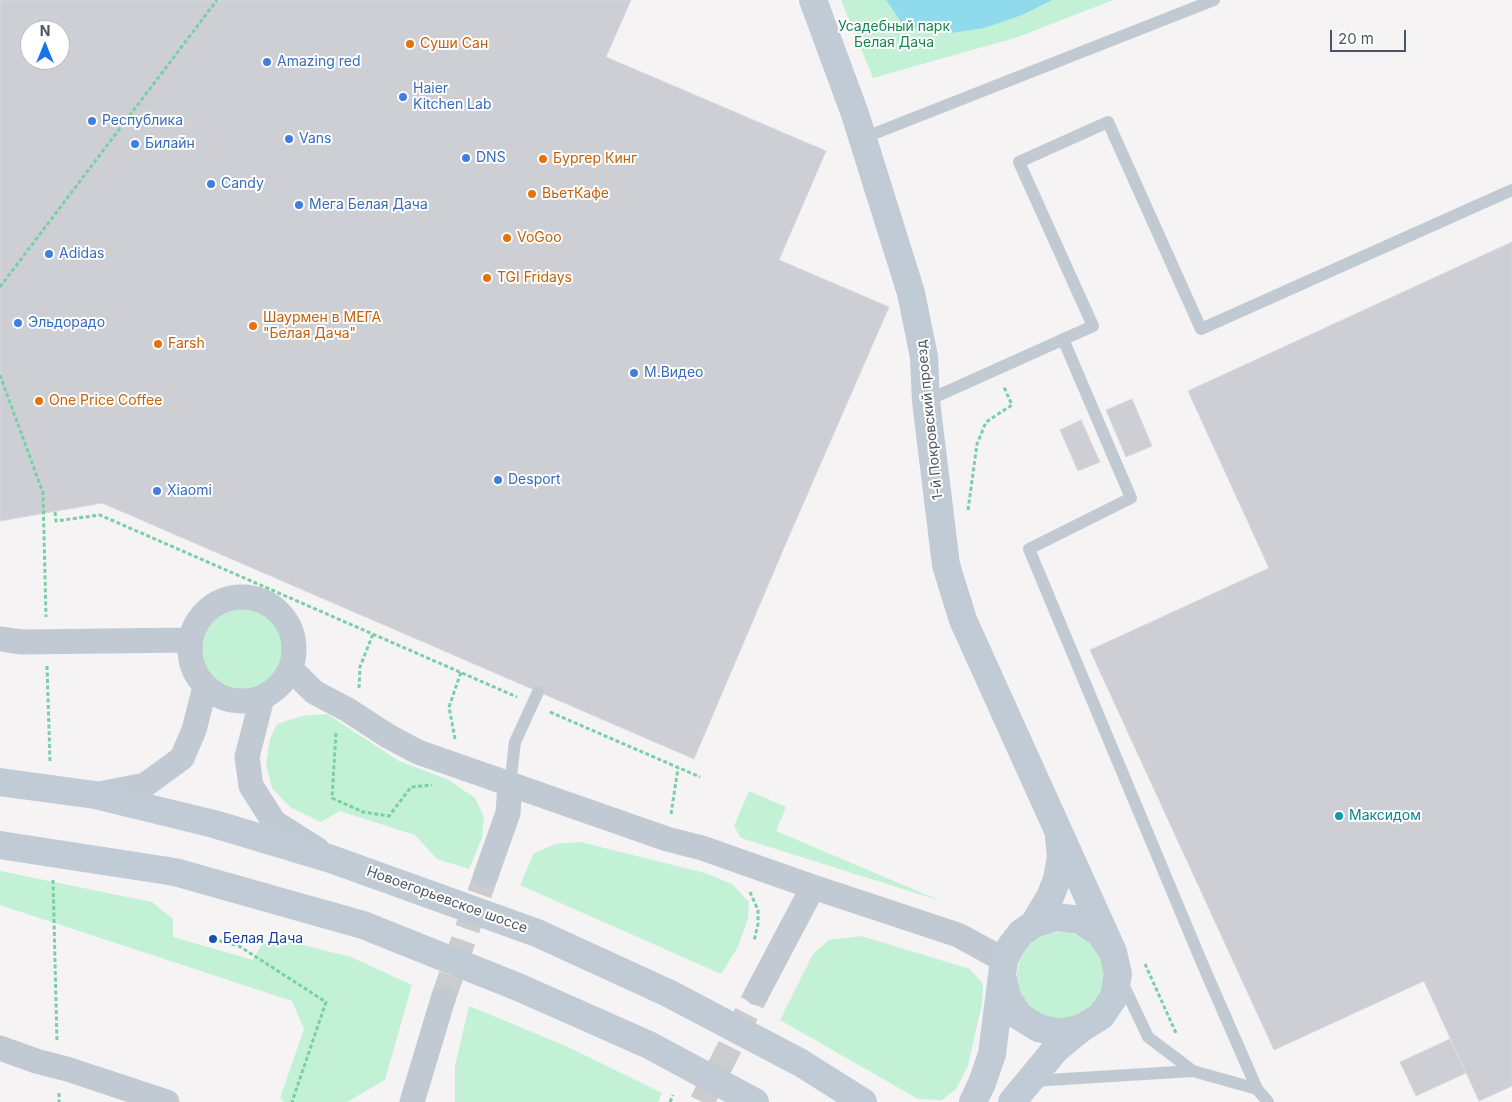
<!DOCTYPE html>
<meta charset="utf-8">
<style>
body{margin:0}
#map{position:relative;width:1512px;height:1102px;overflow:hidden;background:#f5f3f3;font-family:Inter,sans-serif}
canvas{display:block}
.north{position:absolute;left:20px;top:20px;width:50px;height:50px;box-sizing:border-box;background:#fff;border:1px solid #b7bbc0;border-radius:50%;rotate:0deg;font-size:14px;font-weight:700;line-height:20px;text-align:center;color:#4a5661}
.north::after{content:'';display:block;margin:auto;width:18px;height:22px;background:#1a73e8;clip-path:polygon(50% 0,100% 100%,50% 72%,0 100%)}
.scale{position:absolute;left:1330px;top:30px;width:76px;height:22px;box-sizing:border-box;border:2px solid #4a5661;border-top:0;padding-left:6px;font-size:15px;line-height:18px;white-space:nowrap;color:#4a5661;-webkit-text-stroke:4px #fff;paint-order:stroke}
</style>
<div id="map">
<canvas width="1512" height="1102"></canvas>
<div class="north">N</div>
<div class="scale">20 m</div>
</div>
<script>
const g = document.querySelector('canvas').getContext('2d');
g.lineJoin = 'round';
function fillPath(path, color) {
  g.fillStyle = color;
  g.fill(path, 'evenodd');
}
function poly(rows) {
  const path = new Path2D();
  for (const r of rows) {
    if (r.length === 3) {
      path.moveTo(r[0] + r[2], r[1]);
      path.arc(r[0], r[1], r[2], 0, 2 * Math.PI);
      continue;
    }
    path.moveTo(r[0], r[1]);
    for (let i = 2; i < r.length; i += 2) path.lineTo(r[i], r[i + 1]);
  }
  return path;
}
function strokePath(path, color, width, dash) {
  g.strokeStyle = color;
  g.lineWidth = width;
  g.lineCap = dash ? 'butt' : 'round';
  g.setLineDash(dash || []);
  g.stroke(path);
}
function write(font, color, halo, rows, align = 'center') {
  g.font = font + ' Inter,sans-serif';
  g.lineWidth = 4;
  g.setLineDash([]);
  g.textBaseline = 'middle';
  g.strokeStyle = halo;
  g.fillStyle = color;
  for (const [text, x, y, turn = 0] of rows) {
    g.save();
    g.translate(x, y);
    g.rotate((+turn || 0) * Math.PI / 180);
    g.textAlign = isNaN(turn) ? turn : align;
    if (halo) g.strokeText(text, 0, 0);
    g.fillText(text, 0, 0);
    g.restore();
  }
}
const green = poly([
 [841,0,1113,0,1018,37,873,78],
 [243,650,41],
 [327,714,399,761,447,779,475,798,484,817,482,838,469,869,437,859,415,835,340,811,321,822,290,807,272,788,266,764,270,739,277,724,302,716],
 [749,791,786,807,776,831,941,901,741,838,734,826],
 [580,842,705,873,732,884,749,902,748,918,738,947,721,974,520,885,534,853,556,844],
 [0,871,152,902,173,919,173,937,253,960,262,944,284,940,351,957,412,985,385,1080,347,1102,284,1102,280,1098,304,1029,292,1001,0,905],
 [1061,976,44],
 [861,936,970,969,983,984,982,1003,968,1066,956,1089,942,1100,918,1099,780,1020,813,954,829,940],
 [469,1006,566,1046,662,1093,658,1102,455,1102,455,1066]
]);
const water = poly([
 [886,0,1052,0,1022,15,984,28,951,33,918,30,903,25]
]);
const building = poly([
 [0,0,631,0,606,57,826,151,779,260,889,307,786,543,694,759,102,503,0,521,0,0],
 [30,30,60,30,60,60,30,60,30,30],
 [1512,242,1512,1086,1479,1101,1424,981,1274,1050,1090,650,1269,568,1188,391,1512,242],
 [1132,399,1152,446,1126,457,1106,410,1132,399],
 [1081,420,1100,462,1078,471,1060,430,1081,420],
 [1450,1039,1466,1073,1416,1096,1400,1062,1450,1039]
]);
const streetTunnel = poly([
 [443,999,486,875],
 [702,1102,757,993]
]);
const path = poly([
 [0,287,217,0],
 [0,375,43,493,46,617],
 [968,510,977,444,986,422,1012,405,1004,387],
 [55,512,56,521,100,515,517,697],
 [47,666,50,762],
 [359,688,360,667,373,634],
 [550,712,700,777],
 [336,733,332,798,363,812,389,816,411,787,432,785],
 [455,739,449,707,461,672],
 [671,814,678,768],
 [53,880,57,1042],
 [750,892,758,910,758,924,754,941],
 [213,939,239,946,326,1002,292,1102],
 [1145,964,1176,1033],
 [59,1093,59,1102],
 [670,1102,673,1095]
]);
const lane = poly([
 [863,138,1214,0],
 [1063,339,1131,498,1029,549,1202,963,1257,1089],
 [926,401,1093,326,1019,162,1108,122,1201,329,1512,190],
 [510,785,515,742,538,692],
 [1122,982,1148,1037,1193,1071],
 [1032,1081,1193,1071,1257,1089,1268,1102]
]);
const street = poly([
 [242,649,52],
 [0,639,22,642,190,640],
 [291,669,314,692,348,710,388,736,418,752,667,839,702,848,813,887,958,935,1004,960],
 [262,698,247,757,251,786,274,822,318,850],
 [95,795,145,785,182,758,194,730,205,687],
 [486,875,508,813,510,785],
 [757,993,813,887],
 [0,1048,36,1061,67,1069,167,1102],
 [412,1102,443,999]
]);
const secondary = poly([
 [813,0,855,114,911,293,924,357,926,401,946,565,963,620,1113,952],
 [0,782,95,795,214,824,331,859,537,933,668,993,801,1063,863,1102],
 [0,845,175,872,363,925,518,987,649,1045,755,1102],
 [1034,924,1050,897,1057,879,1061,857,1059,837],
 [1003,979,1007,997,1019,1016,1038,1028,1060,1033,1082,1028],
 [973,1102,982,1083,992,1054,1004,960,1011,946,1021,933,1034,924,1056,917,1080,920,1100,933,1113,952,1118,974,1114,997,1101,1016,1082,1028,1055,1050,1012,1102]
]);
const markers = [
 [410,44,5,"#e8710a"],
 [267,62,5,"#3f7fe0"],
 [403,97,5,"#3f7fe0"],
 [92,121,5,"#3f7fe0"],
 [289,139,5,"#3f7fe0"],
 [135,144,5,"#3f7fe0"],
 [466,158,5,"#3f7fe0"],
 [543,159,5,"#e8710a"],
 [211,184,5,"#3f7fe0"],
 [532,194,5,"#e8710a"],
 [299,205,5,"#3f7fe0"],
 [507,238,5,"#e8710a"],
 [49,254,5,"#3f7fe0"],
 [487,278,5,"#e8710a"],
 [18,323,5,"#3f7fe0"],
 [253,326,5,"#e8710a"],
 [158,344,5,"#e8710a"],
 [634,373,5,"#3f7fe0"],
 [39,401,5,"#e8710a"],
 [498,480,5,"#3f7fe0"],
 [157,491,5,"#3f7fe0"],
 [1339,816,5,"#0f9aa8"],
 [213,939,5,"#1a4fb4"]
];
const parkNames = [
 ["Усадебный парк",894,27],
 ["Белая Дача",894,43]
];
const foodNames = [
 ["Суши Сан",420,44],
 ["Бургер Кинг",553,159],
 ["ВьетКафе",542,194],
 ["VoGoo",517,238],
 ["TGI Fridays",497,278],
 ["Шаурмен в МЕГА",263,318],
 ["\"Белая Дача\"",263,334],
 ["Farsh",168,344],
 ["One Price Coffee",49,401]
];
const shopNames = [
 ["Amazing red",277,62],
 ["Haier",413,89],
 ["Kitchen Lab",413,105],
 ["Республика",102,121],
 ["Vans",299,139],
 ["Билайн",145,144],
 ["DNS",476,158],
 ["Candy",221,184],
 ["Мега Белая Дача",309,205],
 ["Adidas",59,254],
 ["Эльдорадо",28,323],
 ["М.Видео",644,373],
 ["Desport",508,480],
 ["Xiaomi",167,491]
];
const streetNames = [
 ["1-й Покровский проезд",930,420,-96],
 ["Новоегорьевское шоссе",447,900,20]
];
const cultureNames = [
 ["Максидом",1349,816]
];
const transitNames = [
 ["Белая Дача",223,939]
];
fillPath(green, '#c3f1d5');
fillPath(water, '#90daee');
fillPath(building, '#cdcfd5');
strokePath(building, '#d7d9de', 1);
strokePath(streetTunnel, '#caccce', 25, [25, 12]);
strokePath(path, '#7ad0a6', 3, [4, 2.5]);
strokePath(lane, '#c1cad2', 12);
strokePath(street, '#c1cad2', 25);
strokePath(secondary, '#c1cbd6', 28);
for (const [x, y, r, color] of markers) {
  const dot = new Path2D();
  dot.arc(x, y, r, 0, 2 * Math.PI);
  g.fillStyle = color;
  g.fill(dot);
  strokePath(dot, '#fff', 2);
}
write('14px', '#17864f', '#fff', parkNames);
write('14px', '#c56008', '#fff', foodNames, 'left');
write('14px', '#366cbe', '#fff', shopNames, 'left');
write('14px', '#4a5661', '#fff', streetNames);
write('14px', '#0d838f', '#fff', cultureNames, 'left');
write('14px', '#164399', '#fff', transitNames, 'left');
</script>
